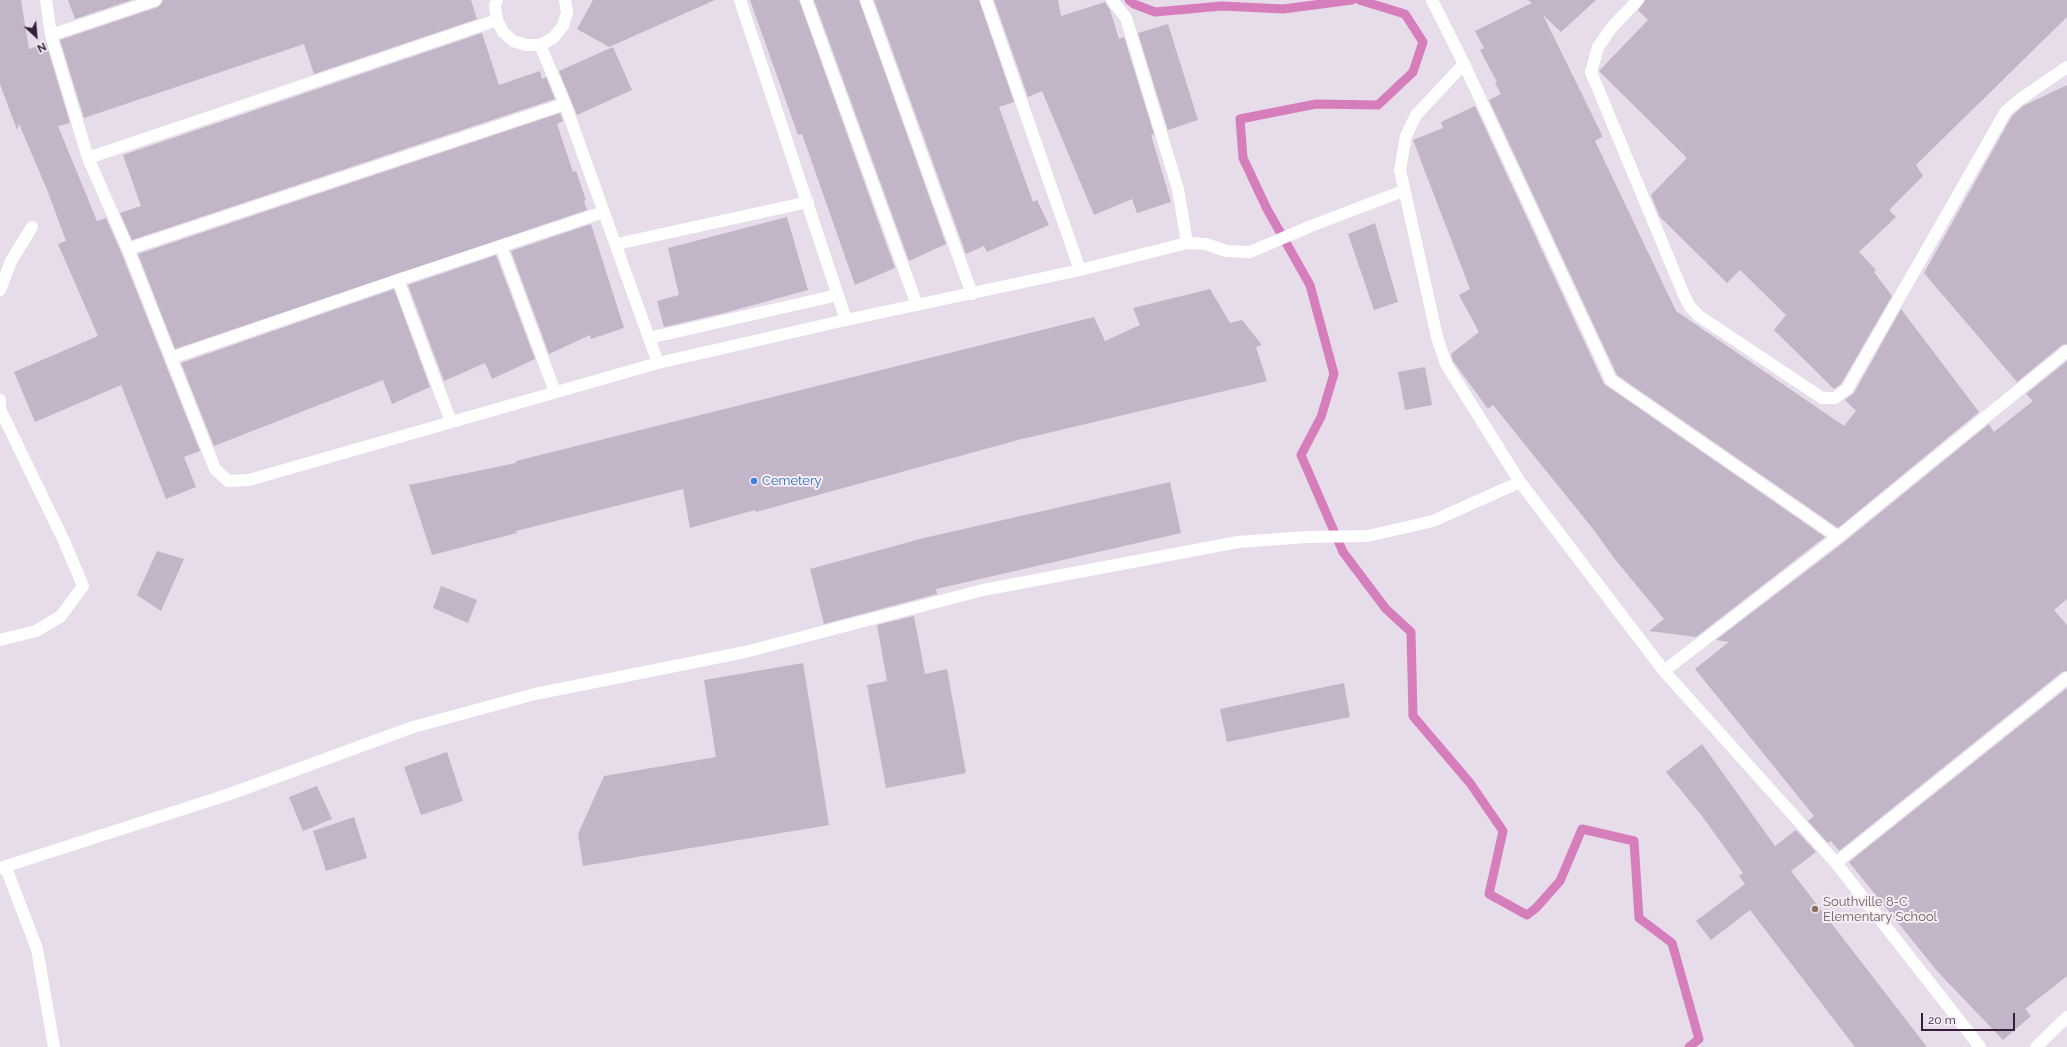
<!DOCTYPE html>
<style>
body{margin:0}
#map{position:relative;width:2067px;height:1047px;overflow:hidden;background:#e6dcea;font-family:Raleway,sans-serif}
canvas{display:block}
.north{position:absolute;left:16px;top:16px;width:40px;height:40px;-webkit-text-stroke:3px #f3edf7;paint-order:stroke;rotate:154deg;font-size:11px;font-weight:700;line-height:16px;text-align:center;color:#371d3b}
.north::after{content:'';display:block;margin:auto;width:14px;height:18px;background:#371d3b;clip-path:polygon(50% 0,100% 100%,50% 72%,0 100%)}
.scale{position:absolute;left:1921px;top:1013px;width:94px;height:18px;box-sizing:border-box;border:2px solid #371d3b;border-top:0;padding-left:5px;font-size:12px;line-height:14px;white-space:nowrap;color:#371d3b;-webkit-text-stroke:3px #f3edf7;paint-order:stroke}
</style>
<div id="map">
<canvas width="2067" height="1047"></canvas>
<div class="north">N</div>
<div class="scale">20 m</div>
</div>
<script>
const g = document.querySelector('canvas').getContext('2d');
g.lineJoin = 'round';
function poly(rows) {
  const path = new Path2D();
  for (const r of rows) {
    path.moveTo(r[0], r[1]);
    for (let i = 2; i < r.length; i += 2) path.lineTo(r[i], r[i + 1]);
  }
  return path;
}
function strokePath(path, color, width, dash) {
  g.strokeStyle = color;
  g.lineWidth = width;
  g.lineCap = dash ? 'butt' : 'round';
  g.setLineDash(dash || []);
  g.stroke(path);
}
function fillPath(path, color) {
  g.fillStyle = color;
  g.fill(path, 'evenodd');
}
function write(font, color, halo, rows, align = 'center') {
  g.font = font + ' Raleway,sans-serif';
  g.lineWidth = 4;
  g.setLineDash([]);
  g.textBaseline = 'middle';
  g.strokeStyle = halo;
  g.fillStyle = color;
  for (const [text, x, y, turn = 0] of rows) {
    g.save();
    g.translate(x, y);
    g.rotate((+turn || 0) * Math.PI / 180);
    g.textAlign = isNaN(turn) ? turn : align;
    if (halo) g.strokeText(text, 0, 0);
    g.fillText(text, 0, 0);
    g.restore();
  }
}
const stream = poly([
 [1129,0,1134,4,1155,12,1222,6,1283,9,1352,0],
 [1359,0,1405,14,1423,42,1413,72,1378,105,1316,104,1240,119,1243,158,1267,209,1310,285,1334,374,1321,417,1301,455,1343,552,1386,609,1411,632,1413,716,1470,783,1503,831,1489,894,1527,915,1536,908,1560,881,1582,829,1634,841,1639,918,1672,943,1699,1039,1689,1047]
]);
const building = poly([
 [0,0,21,0,29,49,46,43,70,123,58,126,97,221,106,218,121,252,200,451,184,457,196,487,166,499,121,385,35,422,14,372,98,336,58,244,66,241,48,192,19,124,17,130,0,84],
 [68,0,132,0,75,19],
 [163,0,471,0,477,19,314,74,304,44,84,118,60,40,158,7],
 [593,0,715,0,609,47,577,29],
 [750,0,799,0,895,268,855,285,802,134,798,135],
 [814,0,859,0,946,244,909,261],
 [874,0,979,0,1014,102,999,107,1033,202,1037,200,1049,225,987,252,984,246,966,254],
 [994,0,1058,0,1061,16,1105,2,1110,10,1119,39,1124,37,1154,134,1151,135,1171,202,1137,213,1132,199,1094,215,1042,91,1028,97],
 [1528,0,1596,0,1561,32,1543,15,1601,133,1602,137,1595,141,1676,311,1844,426,1856,411,1845,400,1854,393,1901,309,1979,412,1838,528,1617,375,1489,100,1501,94,1495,83,1497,82,1480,50,1484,48,1475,31,1532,3],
 [1645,0,2067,0,2067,17,1916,165,1923,176,1889,210,1896,217,1859,252,1876,270,1874,272,1892,296,1841,384,1834,389,1774,330,1786,315,1740,270,1727,283,1660,217,1651,195,1687,158,1599,71,1648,20,1638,10],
 [1168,24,1198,120,1168,130,1138,33],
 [482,33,499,85,540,71,542,79,546,77,555,99,132,240,120,213,141,206,123,155],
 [613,47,632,90,577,115,559,71],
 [2067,85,2067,344,2062,345,2017,382,1924,273,2012,116,2023,106],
 [1475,106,1604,384,1825,537,1696,637,1649,631,1664,619,1614,558,1593,529,1493,405,1488,409,1453,361,1451,354,1479,332,1459,295,1470,289,1413,140,1443,128,1441,122],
 [560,113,563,121,557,124,573,172,576,171,586,200,584,201,587,210,175,349,138,254],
 [787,217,808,290,728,312,664,327,657,301,679,295,668,248],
 [1375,223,1398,302,1374,310,1348,234],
 [591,224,624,328,591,339,590,335,549,354,511,251],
 [496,255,535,359,492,379,485,363,444,381,408,285],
 [394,289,430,387,392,404,383,380,214,446,181,363],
 [1210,289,1230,323,1242,320,1262,345,1256,347,1267,381,1018,440,756,512,755,510,690,528,683,489,516,531,517,533,432,555,409,485,516,463,516,461,1094,317,1105,341,1140,325,1133,308],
 [2067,361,2067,599,2054,610,2067,625,2067,671,2062,672,1839,851,1831,841,1828,843,1808,821,1814,816,1695,669,1729,642,1716,640,1843,543,1989,424,1994,432,2033,401,2026,394],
 [1425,367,1432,405,1405,410,1398,372],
 [1170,482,1181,533,936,589,937,594,824,624,810,569,924,538],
 [157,551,184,559,161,611,137,595],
 [441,586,477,600,468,623,433,608],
 [914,616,925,674,947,669,966,773,886,788,867,685,887,681,877,625],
 [803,663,829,825,583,866,578,834,604,776,716,757,704,680],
 [1344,683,1350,717,1227,742,1220,709],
 [2067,688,2067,976,2025,1009,2031,1016,2003,1040,1937,971,1849,862],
 [1702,744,1775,846,1796,830,1816,852,1791,871,1927,1047,1855,1047,1750,910,1711,940,1696,921,1745,884,1739,876,1743,873,1702,816,1666,772],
 [447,752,463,801,421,815,404,767],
 [317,786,332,819,303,831,289,797],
 [354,817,367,858,326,871,313,831]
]);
const lane = poly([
 [806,0,917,305],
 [866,0,972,294],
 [501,246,555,392],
 [398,280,451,422],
 [649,338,838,295]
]);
const street = poly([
 [46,0,51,35,88,158,128,249,215,469,228,481,249,480,658,363,846,320,1080,270,1187,243,1206,244,1226,251,1250,252,1311,226,1403,191],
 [497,0,495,6,497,20,503,32,513,41,526,45,540,45,553,38,563,26,567,12,565,0],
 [740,0,846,320],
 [986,0,1080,270],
 [1112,0,1126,18,1178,189,1187,243],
 [1432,0,1464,64,1611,380,1838,537],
 [1638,0,1612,27,1598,47,1591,72,1684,295,1690,307,1699,316,1822,398,1835,398,1847,389,2006,111,2019,100,2067,67],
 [51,35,156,0],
 [540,45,565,104,658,363],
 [1464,64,1416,115,1406,136,1400,170,1437,337,1446,364,1520,482,1664,671,1836,863,1980,1047],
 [88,158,497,20],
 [617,244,808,202],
 [128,249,565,104],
 [0,290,11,261,32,227],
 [171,358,398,280,604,212],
 [0,400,0,409,64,541,83,586,61,616,36,631,0,640],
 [1664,671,1838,537,2067,351],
 [1836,863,2067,678],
 [0,868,230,794,413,727,535,694,745,652,983,590,1238,542,1307,537,1368,536,1433,521,1520,482],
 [6,868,37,949,54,1047],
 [2036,1047,2067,1017]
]);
const markers = [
 [754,481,4,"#3f7fe0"],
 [1815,909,4,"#8d6e63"]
];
const shopNames = [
 ["Cemetery",762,481]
];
const educationNames = [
 ["Southville 8-C",1823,902],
 ["Elementary School",1823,917]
];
strokePath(stream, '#d67ebb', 9);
fillPath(building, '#c3b5c8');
strokePath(lane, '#fff', 12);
strokePath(street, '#fff', 12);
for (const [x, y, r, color] of markers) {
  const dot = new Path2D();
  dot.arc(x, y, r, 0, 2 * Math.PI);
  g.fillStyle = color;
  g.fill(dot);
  strokePath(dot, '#f3edf7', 1.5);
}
write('13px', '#366cbe', '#f3edf7', shopNames, 'left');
write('13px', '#785e54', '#f3edf7', educationNames, 'left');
</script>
